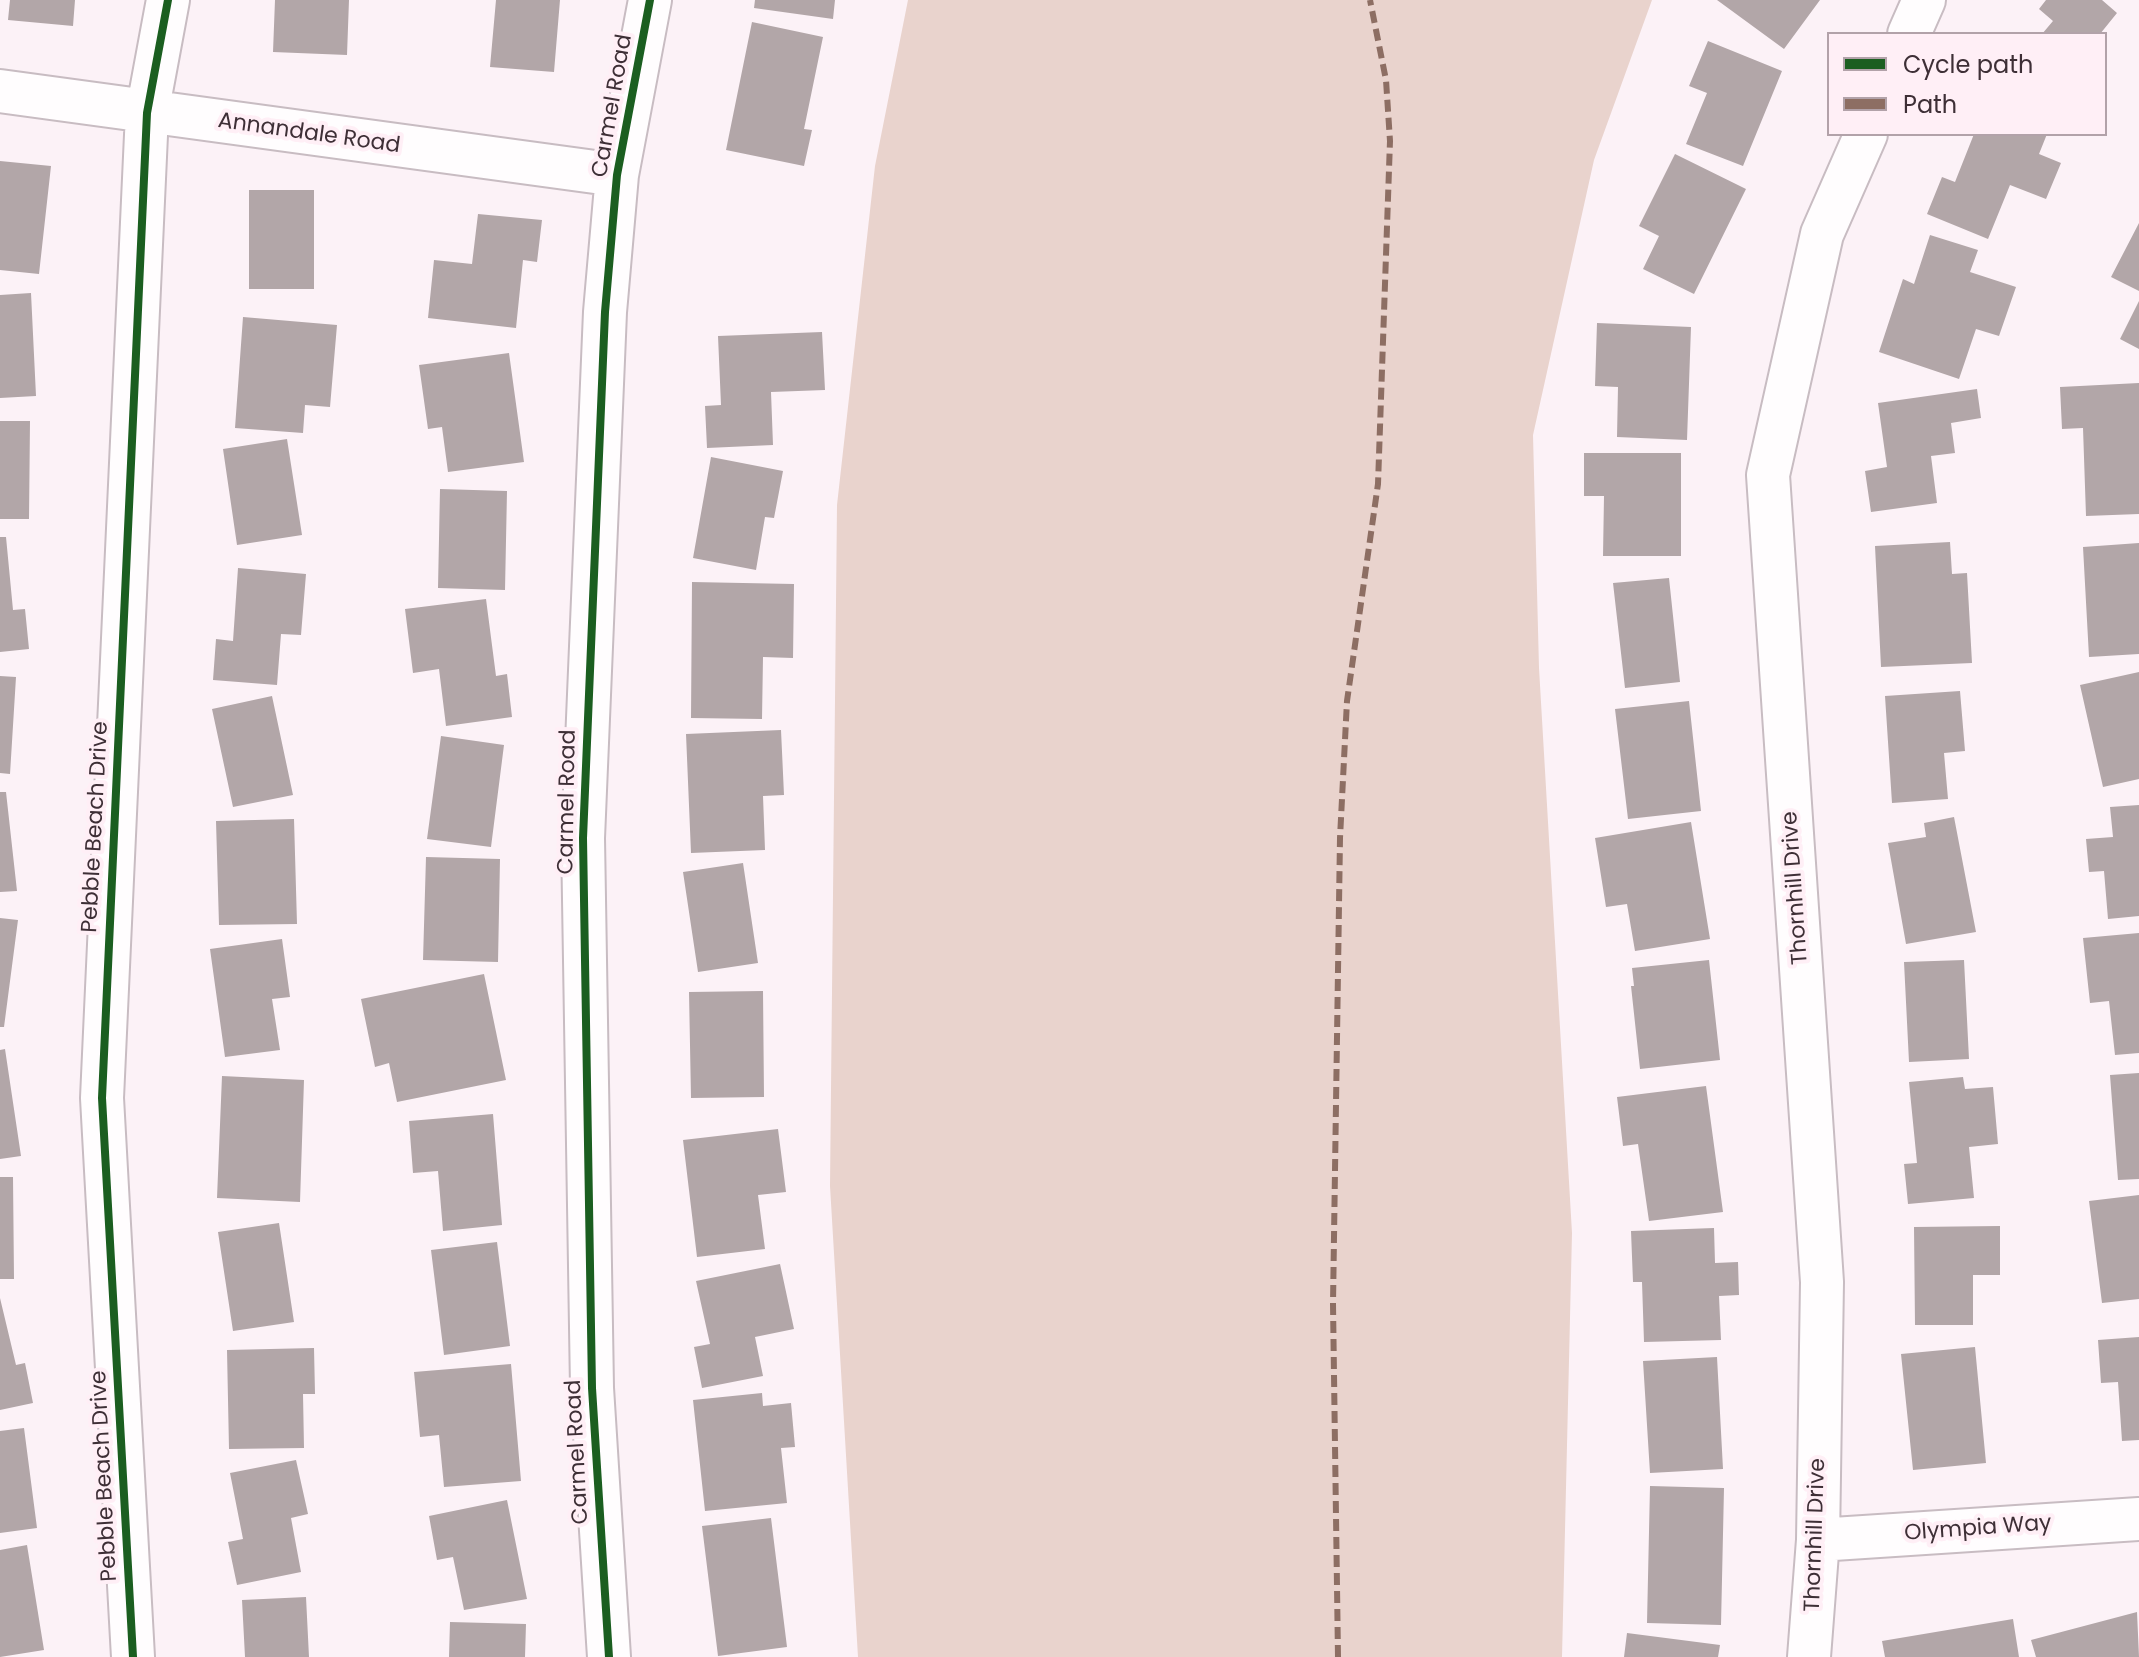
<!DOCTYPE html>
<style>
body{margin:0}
#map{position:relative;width:2139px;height:1657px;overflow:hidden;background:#fcf2f7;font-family:Poppins,sans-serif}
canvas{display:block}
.legend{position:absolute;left:1827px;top:32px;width:280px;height:104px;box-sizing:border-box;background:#ffeff6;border:2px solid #b2a2a9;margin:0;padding:10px 14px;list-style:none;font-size:24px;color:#3e2f36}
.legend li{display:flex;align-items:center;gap:16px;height:40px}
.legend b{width:40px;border:2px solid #b2a2a9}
</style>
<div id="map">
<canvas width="2139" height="1657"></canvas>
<ul class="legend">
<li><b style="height:10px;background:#1b5e20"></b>Cycle path</li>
<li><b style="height:10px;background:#8d6e63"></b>Path</li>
</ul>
</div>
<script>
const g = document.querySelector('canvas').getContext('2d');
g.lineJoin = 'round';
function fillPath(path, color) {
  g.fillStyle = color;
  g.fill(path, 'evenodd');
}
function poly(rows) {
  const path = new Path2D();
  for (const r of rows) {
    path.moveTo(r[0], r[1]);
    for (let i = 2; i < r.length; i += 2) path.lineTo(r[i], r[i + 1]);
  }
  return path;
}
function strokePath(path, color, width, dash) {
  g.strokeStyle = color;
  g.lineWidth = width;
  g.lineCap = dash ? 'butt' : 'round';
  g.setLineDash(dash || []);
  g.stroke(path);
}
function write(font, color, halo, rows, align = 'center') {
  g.font = font + ' Poppins,sans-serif';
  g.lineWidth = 8;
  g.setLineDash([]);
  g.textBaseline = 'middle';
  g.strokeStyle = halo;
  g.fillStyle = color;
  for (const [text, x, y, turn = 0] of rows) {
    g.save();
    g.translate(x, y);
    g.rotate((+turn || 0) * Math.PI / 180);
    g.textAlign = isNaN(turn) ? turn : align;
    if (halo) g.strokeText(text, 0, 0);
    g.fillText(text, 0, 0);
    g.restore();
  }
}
const green = poly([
 [908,0,1652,0,1594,160,1533,435,1539,668,1572,1233,1562,1657,858,1657,830,1186,837,505,875,166]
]);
const building = poly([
 [10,0,75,0,73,26,8,20],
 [275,0,349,0,347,55,273,52],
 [496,0,560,0,554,72,490,67],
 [755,0,835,0,833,19,754,8],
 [1717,0,1820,0,1784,49],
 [2046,0,2102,0,2117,13,2100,34,2042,34,2053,21,2039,9],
 [752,22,823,37,804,129,812,130,804,166,726,150],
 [1708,41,1782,71,1743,166,1686,144,1707,93,1689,86],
 [1974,134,2047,134,2039,154,2061,163,2046,199,2010,185,1988,239,1927,214,1942,177,1955,182],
 [1675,154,1746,189,1694,294,1643,269,1659,236,1639,226],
 [0,161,51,166,39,274,0,270],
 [249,190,314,190,314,289,249,289],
 [478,214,542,220,537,262,523,260,516,328,428,318,434,260,472,264],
 [2139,223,2139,291,2111,277],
 [1930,235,1978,250,1970,272,2016,287,1999,336,1976,329,1959,379,1879,352,1903,279,1914,284],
 [31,293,36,396,0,398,0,295],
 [2139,301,2139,349,2120,339],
 [243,317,337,325,330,407,305,405,303,433,235,428],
 [1597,323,1691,327,1687,440,1617,437,1618,387,1595,386],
 [822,332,825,390,771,392,773,445,707,448,705,406,721,405,718,336],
 [509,353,524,462,448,472,442,427,428,429,419,365],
 [2139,383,2139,514,2086,516,2083,428,2062,429,2060,387],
 [1977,389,1981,418,1951,423,1955,453,1931,456,1937,503,1871,512,1865,471,1887,467,1878,403],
 [0,421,30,421,29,519,0,519],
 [287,439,302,535,237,545,223,449],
 [1584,453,1681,453,1681,556,1603,556,1604,496,1584,496],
 [711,457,783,471,774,518,765,517,756,570,693,558],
 [440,489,507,491,505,590,438,588],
 [0,537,6,537,13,610,25,609,29,649,0,652],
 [1950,542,1952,574,1967,573,1972,663,1881,667,1875,546],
 [2139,543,2139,654,2089,657,2083,547],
 [238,568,306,574,301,635,281,634,277,685,213,680,216,639,233,641],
 [1669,578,1680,682,1625,688,1613,583],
 [692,582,794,584,793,658,763,657,762,719,691,718],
 [486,599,496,676,507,674,512,717,446,726,439,669,413,673,405,609],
 [2139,672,2139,779,2103,787,2080,685],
 [0,676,16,677,10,774,0,773],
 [1960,691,1965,751,1944,753,1948,799,1892,803,1885,696],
 [272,696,293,795,233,807,212,709],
 [1689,701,1701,811,1628,819,1615,709],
 [781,730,784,795,763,796,765,850,691,853,686,734],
 [441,736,504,745,491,847,427,839],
 [0,792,6,792,17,891,0,892],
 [2139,805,2139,916,2108,919,2104,871,2089,872,2086,839,2113,837,2110,807],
 [1954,817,1976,932,1906,944,1888,843,1926,837,1924,823],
 [294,819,297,924,219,925,216,821],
 [1691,822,1710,939,1635,951,1627,904,1606,907,1595,838],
 [426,857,500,859,498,962,423,960],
 [743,863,758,963,698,972,683,872],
 [0,918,18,920,4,1027,0,1027],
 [2139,933,2139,1053,2115,1055,2109,1001,2090,1003,2083,938],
 [282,939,290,997,272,999,280,1050,225,1057,210,949],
 [1709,960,1720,1060,1640,1069,1631,986,1634,986,1632,968],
 [1964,960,1969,1059,1909,1062,1904,962],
 [484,974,506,1080,397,1102,389,1063,375,1067,361,999],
 [763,991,764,1097,691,1098,689,992],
 [5,1049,21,1156,0,1159,0,1050],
 [2139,1073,2139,1179,2118,1180,2110,1075],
 [222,1076,304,1080,300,1202,217,1198],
 [1963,1077,1965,1089,1993,1087,1998,1144,1969,1147,1974,1198,1908,1204,1904,1164,1917,1163,1909,1082],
 [1706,1086,1723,1212,1649,1221,1638,1144,1623,1146,1617,1097],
 [493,1114,502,1225,443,1231,438,1171,413,1173,409,1121],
 [778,1129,786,1192,758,1195,765,1249,697,1257,683,1140],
 [0,1177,13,1177,14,1279,0,1279],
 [2139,1195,2139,1299,2102,1303,2089,1201],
 [279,1223,294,1322,233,1331,218,1232],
 [2000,1226,2000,1275,1973,1275,1973,1325,1915,1325,1914,1227],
 [1714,1228,1715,1263,1738,1262,1739,1295,1719,1296,1721,1340,1644,1342,1642,1282,1633,1282,1631,1231],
 [497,1242,510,1346,444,1355,431,1250],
 [780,1264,794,1329,755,1337,763,1376,702,1388,694,1347,710,1344,696,1281],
 [0,1298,16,1365,25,1363,33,1403,0,1410],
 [2139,1337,2139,1440,2122,1441,2118,1382,2101,1383,2098,1340],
 [1975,1347,1986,1463,1913,1470,1901,1354],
 [314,1348,315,1394,303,1394,304,1448,229,1449,227,1350],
 [1717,1357,1723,1469,1650,1473,1643,1361],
 [511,1364,521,1481,444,1487,439,1435,420,1437,414,1372],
 [762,1393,763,1406,791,1403,795,1447,781,1448,787,1503,705,1511,693,1400],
 [24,1428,37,1528,0,1533,0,1431],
 [296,1460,308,1514,291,1518,301,1572,237,1585,228,1542,243,1539,230,1473],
 [1650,1486,1724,1488,1721,1625,1647,1623],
 [507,1500,527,1599,464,1610,453,1557,437,1560,429,1516],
 [771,1518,787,1647,718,1656,702,1526],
 [27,1545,44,1650,0,1657,0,1550],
 [306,1597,309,1657,245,1657,242,1600],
 [2137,1612,2139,1657,2036,1657,2031,1640],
 [2013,1619,2019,1657,1885,1657,1882,1641],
 [450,1622,526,1624,525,1657,449,1657],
 [1627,1633,1720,1645,1718,1657,1624,1657]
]);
const street = poly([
 [1909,34,1924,0],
 [0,91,617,175],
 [1818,1540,2139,1519],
 [133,1657,102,1098,147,113,168,0],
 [609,1657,592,1388,583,838,605,312,617,175,650,0],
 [1809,1657,1818,1540,1822,1282,1768,475,1822,234,1866,134]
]);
const quiet = poly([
 [1338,1657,1333,1304,1340,838,1347,701,1378,484,1390,141,1386,80,1370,0]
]);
const cycleway = poly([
 [133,1657,102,1098,147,113,168,0],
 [609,1657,592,1388,583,838,605,312,617,175,650,0]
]);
const streetNames = [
 ["Carmel Road",613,106,-80],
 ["Annandale Road",309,134,8],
 ["Carmel Road",568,802,-89],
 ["Pebble Beach Drive",96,827,-87],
 ["Thornhill Drive",1796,888,-94],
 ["Carmel Road",578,1452,-93],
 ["Pebble Beach Drive",105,1476,-93],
 ["Olympia Way",1978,1529,-4],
 ["Thornhill Drive",1816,1535,-88]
];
fillPath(green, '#e9d3cd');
fillPath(building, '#b2a6a8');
strokePath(street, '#c8bcc2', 46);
strokePath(street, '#fffdfe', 42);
strokePath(quiet, '#8d6e63', 6, [12, 6]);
strokePath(cycleway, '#1b5e20', 8);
write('22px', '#3e2f36', '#ffeff6', streetNames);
</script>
